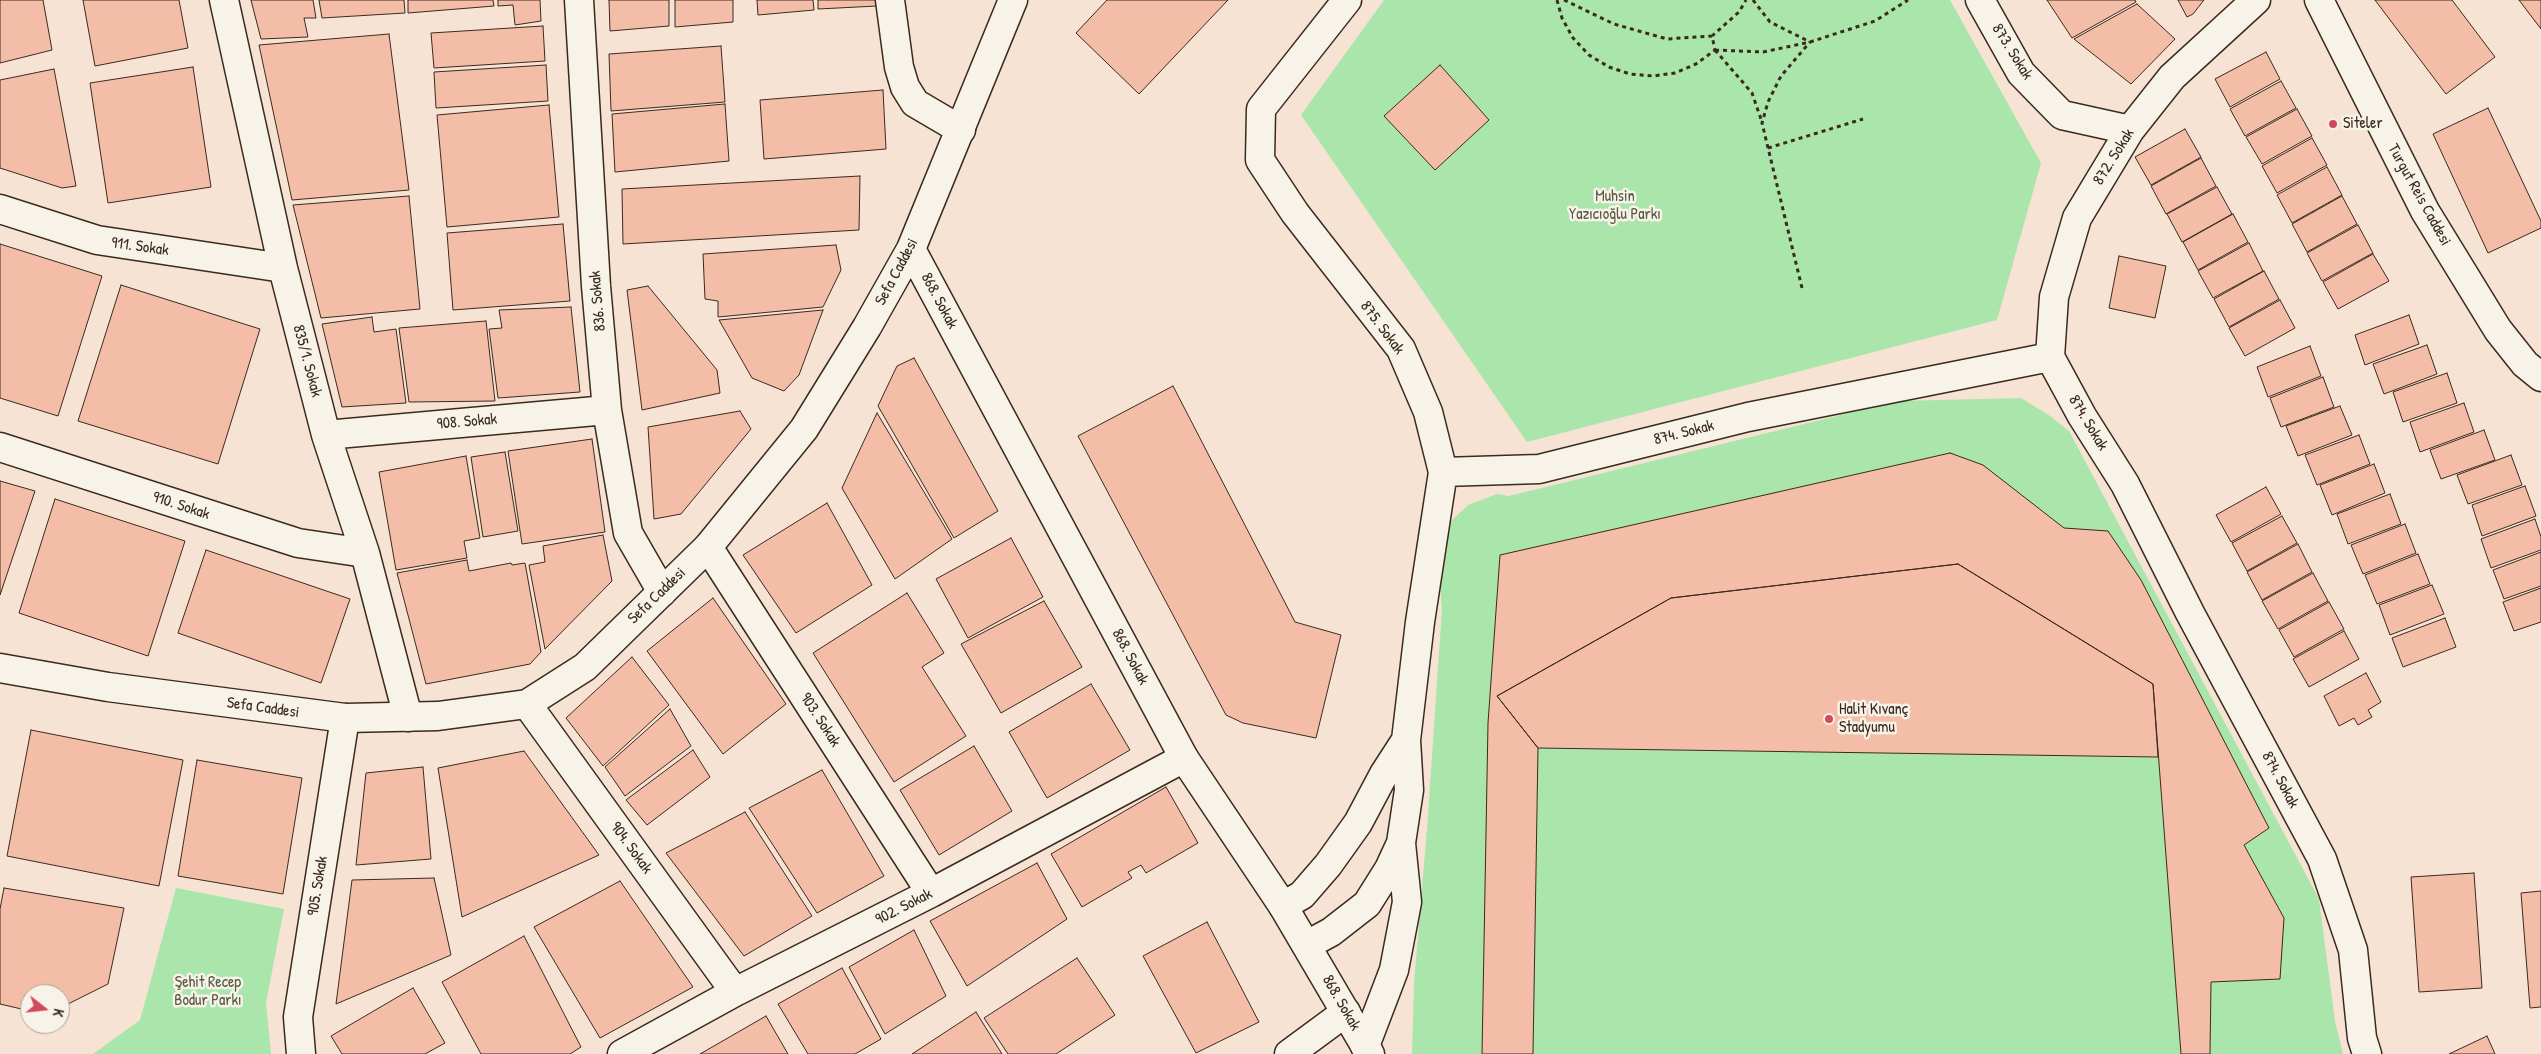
<!DOCTYPE html>
<meta charset="utf-8">
<style>
body{margin:0}
#map{position:relative;width:2541px;height:1054px;overflow:hidden;background:#f6e3d4;font-family:"Patrick Hand",sans-serif}
canvas{display:block}
.north{position:absolute;left:20px;top:984px;width:50px;height:50px;box-sizing:border-box;background:#f7f3e8;border:1px solid #aca397;border-radius:50%;rotate:106deg;font-size:14px;font-weight:700;line-height:20px;text-align:center;color:#3b2a1e}
.north::after{content:'';display:block;margin:auto;width:18px;height:22px;background:#d1495b;clip-path:polygon(50% 0,100% 100%,50% 72%,0 100%)}
</style>
<div id="map">
<canvas width="2541" height="1054"></canvas>
<div class="north">K</div>
</div>
<script>
const g = document.querySelector('canvas').getContext('2d');
g.lineJoin = 'round';
function fillPath(path, color) {
  g.fillStyle = color;
  g.fill(path, 'evenodd');
}
function poly(rows) {
  const path = new Path2D();
  for (const r of rows) {
    path.moveTo(r[0], r[1]);
    for (let i = 2; i < r.length; i += 2) path.lineTo(r[i], r[i + 1]);
  }
  return path;
}
function strokePath(path, color, width, dash) {
  g.strokeStyle = color;
  g.lineWidth = width;
  g.lineCap = dash ? 'butt' : 'round';
  g.setLineDash(dash || []);
  g.stroke(path);
}
function write(font, color, halo, rows, align = 'center') {
  g.font = font + ' "Patrick Hand",sans-serif';
  g.lineWidth = 5;
  g.setLineDash([]);
  g.textBaseline = 'middle';
  g.strokeStyle = halo;
  g.fillStyle = color;
  for (const [text, x, y, turn = 0] of rows) {
    g.save();
    g.translate(x, y);
    g.rotate((+turn || 0) * Math.PI / 180);
    g.textAlign = isNaN(turn) ? turn : align;
    if (halo) g.strokeText(text, 0, 0);
    g.fillText(text, 0, 0);
    g.restore();
  }
}
const green = poly([
 [1384,0,1950,0,2041,163,1997,320,1527,442,1301,115],
 [2021,398,2050,416,2069,431,2319,899,2335,1021,2343,1054,1412,1054,1414,983,1427,829,1442,609,1437,547,1447,525,1468,505,1497,494,1509,496,1898,401],
 [176,888,284,909,266,1003,271,1054,93,1054,140,1020]
]);
const building = poly([
 [0,0,43,0,52,50,0,63,0,0],
 [83,0,179,0,188,48,95,66,83,0],
 [251,0,313,0,316,18,304,18,308,37,261,39,251,0],
 [319,0,404,0,405,13,322,18,319,0],
 [408,0,493,0,494,6,408,13,408,0],
 [498,0,540,0,541,21,515,25,513,5,498,6,498,0],
 [609,0,669,0,669,26,610,31,609,0],
 [675,0,733,0,733,22,675,27,675,0],
 [757,0,813,0,814,10,758,15,757,0],
 [818,0,877,0,877,6,818,9,818,0],
 [1107,0,1228,0,1139,94,1076,33,1107,0],
 [2047,0,2135,0,2136,2,2072,38,2047,0],
 [2178,0,2204,0,2193,14,2187,17,2178,0],
 [2375,0,2452,0,2495,57,2446,94,2375,0],
 [2519,0,2541,0,2541,29,2519,0],
 [2137,4,2175,39,2131,84,2074,39,2137,4],
 [543,26,545,61,434,68,431,33,543,26],
 [389,34,409,190,292,200,259,45,389,34],
 [721,46,725,102,611,111,609,54,721,46],
 [2266,52,2280,79,2230,107,2215,79,2266,52],
 [546,65,548,101,436,108,434,72,546,65],
 [1440,65,1489,120,1435,170,1384,116,1440,65],
 [193,67,211,187,108,203,90,83,193,67],
 [54,69,76,186,62,188,0,168,0,80,54,69],
 [2281,81,2296,108,2245,136,2230,109,2281,81],
 [883,90,886,149,764,159,760,100,883,90],
 [725,104,729,161,615,172,612,114,725,104],
 [549,105,559,217,447,227,437,115,549,105],
 [2488,108,2541,221,2541,228,2488,253,2433,134,2488,108],
 [2297,109,2312,136,2262,164,2246,137,2297,109],
 [2185,129,2201,157,2151,185,2135,157,2185,129],
 [2312,138,2327,165,2277,193,2262,166,2312,138],
 [2201,158,2216,186,2166,214,2151,186,2201,158],
 [2327,167,2342,195,2292,223,2277,195,2327,167],
 [860,176,859,230,623,244,622,189,860,176],
 [2217,187,2232,214,2182,242,2167,214,2217,187],
 [409,196,420,309,321,318,293,205,409,196],
 [2342,196,2357,224,2307,252,2292,224,2342,196],
 [2233,214,2248,242,2198,270,2183,242,2233,214],
 [563,224,570,301,453,310,447,233,563,224],
 [2358,225,2373,253,2322,281,2307,253,2358,225],
 [2249,243,2263,271,2213,298,2198,271,2249,243],
 [0,244,102,276,58,416,0,398,0,244],
 [836,245,841,270,823,307,718,317,718,301,705,299,703,254,836,245],
 [2373,254,2389,281,2338,309,2323,282,2373,254],
 [2119,256,2166,266,2155,318,2109,308,2119,256],
 [2264,271,2279,299,2229,327,2214,299,2264,271],
 [121,285,260,329,218,464,78,421,121,285],
 [648,286,717,370,720,393,642,410,627,290,648,286],
 [2280,300,2295,328,2245,356,2229,328,2280,300],
 [571,307,580,392,498,398,489,329,502,328,499,310,571,307],
 [823,310,799,375,784,391,752,378,719,320,823,310],
 [2409,315,2419,344,2365,365,2355,335,2409,315],
 [372,317,374,332,396,329,406,403,342,407,322,324,372,317],
 [486,321,495,401,409,402,399,328,486,321],
 [2427,345,2437,374,2384,394,2373,364,2427,345],
 [2310,346,2321,376,2268,397,2257,367,2310,346],
 [914,358,998,511,954,538,878,406,897,366,914,358],
 [2447,373,2457,403,2403,422,2393,392,2447,373],
 [2323,377,2334,407,2281,427,2270,398,2323,377],
 [1173,386,1295,622,1341,635,1316,738,1243,723,1226,715,1078,436,1173,386],
 [2464,403,2474,432,2420,452,2410,422,2464,403],
 [2340,406,2352,435,2298,456,2286,426,2340,406],
 [740,411,751,429,681,514,654,519,648,427,740,411],
 [877,413,952,539,895,579,842,488,877,413],
 [2484,430,2495,460,2441,479,2430,450,2484,430],
 [2359,435,2370,464,2317,485,2305,455,2359,435],
 [592,439,605,532,522,544,508,451,592,439],
 [505,452,518,531,483,537,471,457,505,452],
 [1950,453,1983,465,2064,528,2108,531,2141,580,2269,828,2244,845,2284,918,2280,979,2211,982,2210,1054,2181,1054,2153,684,1958,564,1671,598,1497,696,1538,748,1533,1054,1482,1054,1488,723,1500,555,1950,453],
 [2511,455,2522,485,2468,504,2457,475,2511,455],
 [466,456,480,538,464,541,467,558,396,570,379,472,466,456],
 [2374,464,2385,493,2332,515,2320,485,2374,464],
 [0,481,35,491,0,595,0,481],
 [2525,486,2536,516,2482,536,2472,505,2525,486],
 [2266,487,2281,514,2231,542,2216,515,2266,487],
 [2390,494,2401,524,2348,544,2337,514,2390,494],
 [55,499,185,541,148,656,19,613,55,499],
 [827,503,872,585,796,633,743,555,827,503],
 [2282,516,2297,543,2247,571,2232,543,2282,516],
 [2535,519,2541,537,2541,550,2491,568,2481,539,2535,519],
 [2405,524,2416,553,2363,574,2351,545,2405,524],
 [603,535,612,581,545,649,529,565,545,562,543,546,603,535],
 [1011,538,1043,597,968,638,936,579,1011,538],
 [2298,544,2312,572,2262,600,2247,572,2298,544],
 [206,550,350,599,321,683,178,633,206,550],
 [2541,552,2541,586,2504,599,2493,570,2541,552],
 [2418,554,2430,584,2377,604,2365,575,2418,554],
 [467,560,469,571,511,563,512,565,525,563,541,652,530,664,426,684,397,573,467,560],
 [1958,564,2153,684,2158,757,1538,748,1497,696,1671,598,1958,564],
 [2313,573,2328,601,2278,629,2262,601,2313,573],
 [2432,585,2444,614,2390,635,2379,605,2432,585],
 [2541,588,2541,622,2514,631,2503,602,2541,588],
 [907,593,944,653,922,667,966,736,894,782,813,653,907,593],
 [713,598,786,704,723,754,647,651,713,598],
 [1044,601,1082,667,1001,713,961,644,1044,601],
 [2329,602,2344,629,2294,657,2279,630,2329,602],
 [2445,618,2456,647,2403,667,2392,638,2445,618],
 [2344,631,2359,659,2309,687,2293,659,2344,631],
 [632,657,669,705,603,766,566,718,632,657],
 [2366,673,2381,702,2368,710,2372,717,2358,725,2354,718,2339,726,2324,696,2366,673],
 [1091,684,1130,750,1047,798,1009,732,1091,684],
 [670,709,691,746,625,796,605,767,670,709],
 [31,730,183,760,159,886,7,856,31,730],
 [974,746,1012,811,939,855,900,790,974,746],
 [693,750,710,777,647,825,626,800,693,750],
 [524,751,599,855,462,917,438,768,524,751],
 [197,760,302,778,283,894,178,876,197,760],
 [423,767,431,859,356,865,366,773,423,767],
 [822,770,884,876,817,913,749,808,822,770],
 [1166,787,1198,843,1146,873,1141,865,1128,872,1132,878,1082,907,1051,854,1166,787],
 [745,812,812,916,744,956,666,853,745,812],
 [1037,863,1067,919,967,986,930,921,1037,863],
 [2474,873,2482,988,2419,992,2411,877,2474,873],
 [434,878,451,955,336,1004,352,880,434,878],
 [620,881,693,987,600,1038,534,927,620,881],
 [4,888,124,908,108,984,60,1008,60,994,30,994,30,1011,0,1004,0,909,4,888],
 [2541,891,2541,1007,2530,1008,2521,893,2541,891],
 [1207,922,1259,1022,1196,1053,1143,956,1207,922],
 [914,930,946,996,885,1034,849,967,914,930],
 [524,936,581,1047,570,1054,481,1054,442,982,524,936],
 [1077,958,1115,1015,1056,1054,1008,1054,984,1018,1077,958],
 [842,968,881,1039,855,1054,808,1054,778,1004,842,968],
 [413,988,445,1043,425,1054,342,1054,331,1036,413,988],
 [976,1012,1002,1054,912,1054,976,1012],
 [766,1016,788,1054,700,1054,766,1016],
 [2487,1036,2495,1054,2449,1054,2487,1036]
]);
const path = poly([
 [1557,0,1562,18,1573,38,1589,55,1609,67,1630,74,1653,76,1675,73,1696,64,1715,50,1712,36,1739,12,1746,0],
 [1564,0,1614,24,1667,39,1712,36],
 [1753,0,1770,22,1810,42],
 [1715,50,1763,52,1810,42,1875,21,1908,0],
 [1715,50,1752,93,1762,122],
 [1768,148,1863,119],
 [1802,288,1762,123,1768,102,1781,76,1810,42]
]);
const minor = poly([
 [224,0,283,268,326,435,365,553,408,717],
 [579,0,596,286,607,410,628,533,662,592],
 [890,0,899,67,905,87,915,103,961,130],
 [1980,0,2021,73,2062,115,2130,130],
 [0,209,97,240,283,268],
 [2050,357,2054,297,2077,218,2130,130,2172,77,2256,0],
 [326,435,607,410],
 [0,447,298,543,365,553],
 [1443,472,1539,469,1748,417,2050,357,2082,416,2125,484,2190,613,2322,859,2353,950,2362,1038,2367,1054],
 [708,547,931,893],
 [527,704,735,992],
 [1283,906,1302,895,1328,865,1358,823,1384,774,1406,740],
 [1307,945,1331,932,1367,904,1389,869,1401,843,1409,790,1406,740,1420,622,1443,472,1428,412,1401,349,1295,213,1260,160,1261,109,1347,0],
 [1365,1046,1394,970,1407,902,1401,843],
 [301,1054,298,1017,345,718],
 [622,1054,735,992,931,893,1184,758],
 [1289,1054,1346,1012]
]);
const tertiary = poly([
 [2319,0,2425,211,2498,330,2525,364,2541,377],
 [911,249,1184,758,1283,906,1370,1054],
 [0,668,108,687,345,718,438,716,527,704,585,667,708,547,804,429,867,327,911,249,1013,0]
]);
const markers = [
 [2333,124,5,"#d1495b"],
 [1829,719,5,"#d1495b"]
];
const streetNames = [
 ["873. Sokak",2012,52,58],
 ["872. Sokak",2114,157,-58],
 ["Turgut Reis Caddesi",2419,195,61],
 ["911. Sokak",140,247,8],
 ["Sefa Caddesi",897,272,-62],
 ["836. Sokak",598,301,-95],
 ["868. Sokak",939,301,62],
 ["875. Sokak",1382,328,53],
 ["835/1. Sokak",307,361,75],
 ["908. Sokak",467,422,-5],
 ["874. Sokak",2088,423,59],
 ["874. Sokak",1684,433,-14],
 ["910. Sokak",181,506,18],
 ["Sefa Caddesi",657,596,-44],
 ["868. Sokak",1130,657,62],
 ["Sefa Caddesi",263,708,8],
 ["903. Sokak",820,720,57],
 ["874. Sokak",2280,780,62],
 ["904. Sokak",631,848,54],
 ["905. Sokak",318,886,-81],
 ["902. Sokak",904,907,-27],
 ["868. Sokak",1341,1003,60]
];
const poiNames = [
 ["Siteler",2343,124],
 ["Halit Kıvanç",1839,710],
 ["Stadyumu",1839,728]
];
const parkNames = [
 ["Muhsin",1615,197],
 ["Yazıcıoğlu Parkı",1615,215],
 ["Şehit Recep",208,983],
 ["Bodur Parkı",208,1001]
];
fillPath(green, '#aae5ab');
fillPath(building, '#f3bda7');
strokePath(building, '#3b2a1e', 1);
strokePath(minor, '#3b2a1e', 31);
strokePath(tertiary, '#3b2a1e', 31);
strokePath(path, '#3b2a1e', 3, [4, 4]);
strokePath(minor, '#f7f3e8', 28);
strokePath(tertiary, '#f7f3e8', 28);
for (const [x, y, r, color] of markers) {
  const dot = new Path2D();
  dot.arc(x, y, r, 0, 2 * Math.PI);
  g.fillStyle = color;
  g.fill(dot);
  strokePath(dot, '#f7f3e8', 2);
}
write('16px', '#3b2a1e', '#f7f3e8', streetNames);
write('16px', '#3b2a1e', '#f7f3e8', poiNames, 'left');
write('16px', '#575941', '#f7f3e8', parkNames);
</script>
